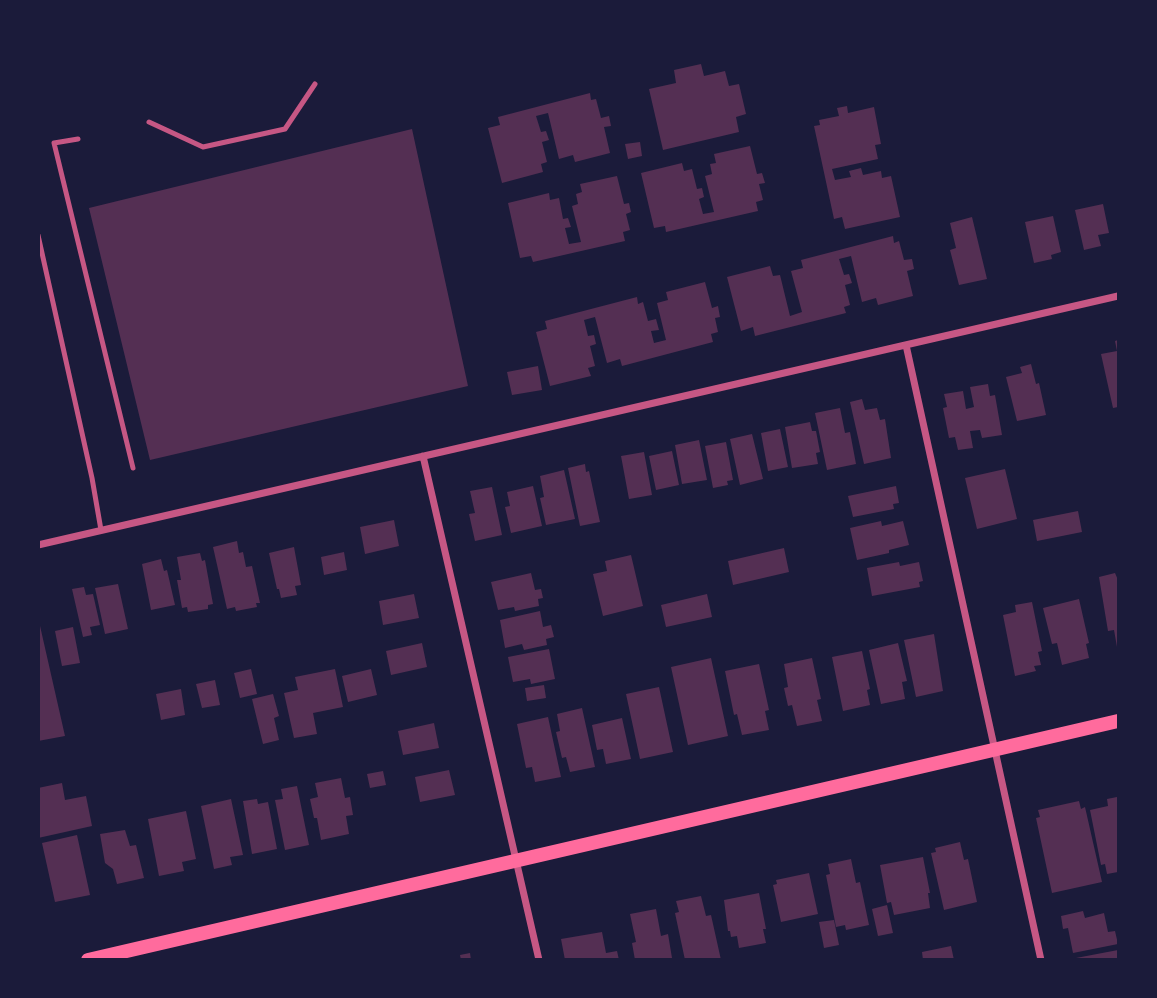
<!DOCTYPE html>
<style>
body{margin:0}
#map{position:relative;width:1157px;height:998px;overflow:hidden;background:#1b1b3a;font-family:Quicksand,sans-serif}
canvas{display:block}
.frame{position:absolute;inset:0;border:40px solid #1b1b3a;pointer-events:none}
</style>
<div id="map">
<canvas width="1157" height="998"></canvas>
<div class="frame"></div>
</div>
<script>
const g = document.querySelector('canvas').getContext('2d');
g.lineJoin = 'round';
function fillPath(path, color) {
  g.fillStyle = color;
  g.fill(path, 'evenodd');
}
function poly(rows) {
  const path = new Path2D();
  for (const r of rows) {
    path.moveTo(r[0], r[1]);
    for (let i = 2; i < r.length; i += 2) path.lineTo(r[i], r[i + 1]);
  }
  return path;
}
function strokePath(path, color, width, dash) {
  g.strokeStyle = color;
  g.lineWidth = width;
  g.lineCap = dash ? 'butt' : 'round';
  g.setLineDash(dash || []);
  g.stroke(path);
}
const building = poly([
 [701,64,704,76,725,71,729,86,739,84,746,114,736,117,739,132,663,150,649,89,676,83,674,70],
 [590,93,591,100,596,99,601,118,609,116,611,126,604,127,610,153,575,162,573,155,559,159,548,113,536,116,541,132,546,131,549,140,542,142,547,162,541,164,543,172,502,183,488,128,500,125,498,117],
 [847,106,848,113,874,107,881,144,875,145,878,159,832,169,835,180,851,177,849,171,861,168,863,175,881,171,882,178,891,176,900,217,845,229,842,217,834,219,814,126,820,125,819,120,839,116,837,108],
 [412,129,468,386,150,460,89,208],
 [640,142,642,156,628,159,625,144],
 [750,146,757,174,762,173,765,183,759,184,763,200,756,202,758,211,666,232,665,226,654,228,641,173,682,163,684,171,692,169,697,189,702,188,704,197,699,199,703,214,714,212,705,176,712,174,710,164,716,163,714,154],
 [617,176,624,204,629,203,631,212,626,214,630,230,623,232,625,241,533,262,531,256,520,258,508,203,549,193,550,200,559,198,563,219,568,218,571,227,565,228,569,244,581,242,572,206,578,204,576,194,582,192,580,184],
 [1103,204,1109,233,1098,235,1101,246,1084,250,1075,210],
 [1053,216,1061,252,1051,255,1052,259,1034,263,1025,222],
 [972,217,987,279,959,285,950,250,956,248,950,223],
 [893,236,894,243,899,241,904,260,912,259,914,269,907,271,913,296,878,305,876,298,862,302,851,256,839,259,844,275,849,274,852,283,845,285,850,305,844,307,846,313,755,336,753,327,741,331,727,277,770,266,773,276,780,275,790,316,802,312,791,271,803,268,801,260],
 [705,282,712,308,718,306,720,317,715,318,718,332,711,334,713,342,622,366,620,359,607,363,595,317,584,320,588,336,594,335,596,344,590,346,595,366,588,368,591,376,550,386,536,332,547,329,545,321,637,297,638,304,643,302,648,321,656,319,659,330,651,331,654,343,666,340,657,303,668,300,666,292],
 [1118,340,1118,407,1113,408,1101,354,1117,351,1115,341],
 [1031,364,1036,384,1039,383,1046,415,1017,421,1006,377,1022,373,1020,367],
 [538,366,542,390,512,395,507,372],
 [988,384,990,396,995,395,1002,435,982,438,980,430,970,431,973,448,958,450,955,437,949,438,943,408,947,407,944,394,963,391,966,409,974,407,970,387],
 [862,399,865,410,877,408,880,420,885,419,891,458,864,464,850,402],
 [840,408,845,433,850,432,856,464,827,470,815,413],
 [810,422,812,431,816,431,820,452,816,453,818,464,792,468,785,427],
 [780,429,788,467,768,471,761,433],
 [752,434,763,479,740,485,730,439],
 [699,440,707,480,682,484,675,445],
 [726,442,733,480,727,481,728,485,713,488,705,446],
 [672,451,679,485,656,490,649,456],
 [644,452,652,495,629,499,621,456],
 [585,464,586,472,589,471,600,522,580,526,568,468],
 [1005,469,1017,519,977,529,965,478],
 [564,470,575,519,546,525,540,498,544,497,540,476],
 [533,486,542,526,511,533,505,507,510,506,507,492],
 [896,486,899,503,893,504,894,509,853,517,848,496],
 [492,487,502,535,475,541,469,514,475,513,470,491],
 [1078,511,1082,532,1037,541,1033,520],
 [394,520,399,546,365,554,360,527],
 [881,521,882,526,903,521,909,545,889,550,889,553,857,560,850,528],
 [237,541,239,553,243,552,246,567,252,566,260,603,256,603,257,607,236,611,235,607,227,609,213,547],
 [294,547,301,585,295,586,297,595,281,598,279,589,277,589,269,553],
 [784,548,789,572,733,585,728,561],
 [344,552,347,570,324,575,321,557],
 [200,553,202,561,205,560,213,604,208,605,208,609,188,612,187,607,182,608,177,580,181,580,177,557],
 [631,555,643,606,603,616,593,574,607,571,605,561],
 [161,559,164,571,167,570,175,605,151,610,142,564],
 [899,562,900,566,919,562,923,581,919,582,920,587,872,596,867,568],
 [531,573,535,590,541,589,543,598,538,599,539,606,515,611,514,607,498,610,491,582],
 [1115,573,1118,580,1117,647,1114,630,1108,631,1099,577],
 [118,584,128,629,105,634,95,588],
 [84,587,86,595,93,594,100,625,90,627,92,635,83,637,72,589],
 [414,594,419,618,383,625,379,601],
 [707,594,712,617,666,627,661,605],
 [1079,599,1089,643,1086,644,1089,658,1062,665,1057,643,1052,644,1043,608],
 [1032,602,1042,651,1038,652,1041,665,1034,666,1036,671,1015,676,1003,615,1016,612,1015,605],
 [540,611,543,627,551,625,554,637,546,639,547,645,524,650,522,644,505,648,500,620],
 [38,617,65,736,38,741],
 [73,627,80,663,62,666,55,631],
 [934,634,943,691,916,697,904,640],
 [422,643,427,667,391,675,386,651],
 [898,643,907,681,902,682,905,699,881,704,869,650],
 [549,649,555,679,531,684,530,679,513,682,508,657],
 [862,651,870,689,867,690,870,705,843,711,832,657],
 [711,658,728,736,688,745,671,667],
 [812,658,821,699,817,700,822,721,797,726,792,705,788,706,784,688,788,687,784,664],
 [759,664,769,710,765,711,769,730,742,735,737,714,734,715,725,671],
 [251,669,257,694,240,698,234,673],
 [335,669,343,707,313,713,317,734,294,738,284,693,298,690,295,677],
 [371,669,377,695,348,702,342,676],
 [215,680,220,705,202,708,196,684],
 [544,685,546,698,527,701,525,688],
 [659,687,673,752,640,759,626,694],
 [181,689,185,715,161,720,156,694],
 [273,694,279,716,274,718,279,740,263,744,252,699],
 [582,708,595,767,570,772,566,757,562,758,556,732,560,731,557,714],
 [548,717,561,777,535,782,532,767,526,768,517,724],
 [622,718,631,759,606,764,603,749,597,750,592,725],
 [434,723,439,748,403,755,398,731],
 [449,770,455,795,420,802,415,777],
 [383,771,386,785,370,788,367,774],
 [341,778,345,798,350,797,353,815,346,816,349,834,321,840,317,818,314,818,310,799,318,797,315,783],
 [62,783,65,800,86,796,92,826,38,838,38,788],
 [297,786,309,845,285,850,275,800,283,799,281,789],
 [1117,797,1118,872,1107,874,1105,864,1101,865,1090,810,1108,806,1107,799],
 [231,799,243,855,230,857,232,865,214,869,201,806],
 [257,799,258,804,268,802,277,849,252,854,243,801],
 [1079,801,1081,809,1085,807,1102,882,1052,893,1036,818,1040,817,1038,810],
 [186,811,196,859,182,862,184,871,159,876,148,819],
 [125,830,130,846,136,845,144,878,117,884,113,869,105,863,100,834],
 [77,835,90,895,55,902,42,843],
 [960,842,964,860,968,859,977,902,944,910,931,853,936,852,935,848],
 [923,857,930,893,928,893,930,908,894,915,891,902,887,903,880,865],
 [851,859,856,883,860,882,869,925,846,930,845,925,836,927,826,875,830,874,828,864],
 [809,873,818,914,781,922,773,885,777,884,776,880],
 [759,893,766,929,763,929,766,943,739,948,737,936,731,937,730,931,728,931,724,900],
 [701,896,706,916,711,915,721,960,685,960,675,913,679,912,676,901],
 [887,905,893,933,878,936,872,909],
 [656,909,661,936,668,934,672,958,635,960,632,943,636,942,630,914],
 [1083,911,1085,918,1104,913,1108,932,1115,931,1118,944,1073,953,1068,928,1063,929,1061,916],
 [834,920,839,945,824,948,819,922],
 [602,932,606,953,617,951,619,960,565,960,561,939],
 [951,946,954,960,923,960,922,952],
 [1118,950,1118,960,1076,960,1076,958],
 [470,953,471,960,461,960,460,955]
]);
const service = poly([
 [149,122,203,147,285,129,315,84],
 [78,139,54,143,133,468],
 [38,235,92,478,101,530]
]);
const minor = poly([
 [906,345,1041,960],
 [423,456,539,960],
 [38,545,1118,296]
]);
const secondary = poly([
 [88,960,1118,721]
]);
fillPath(building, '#542f53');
strokePath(service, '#c65784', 5);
strokePath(minor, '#c65784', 7);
strokePath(secondary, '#ff6b9d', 14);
</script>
